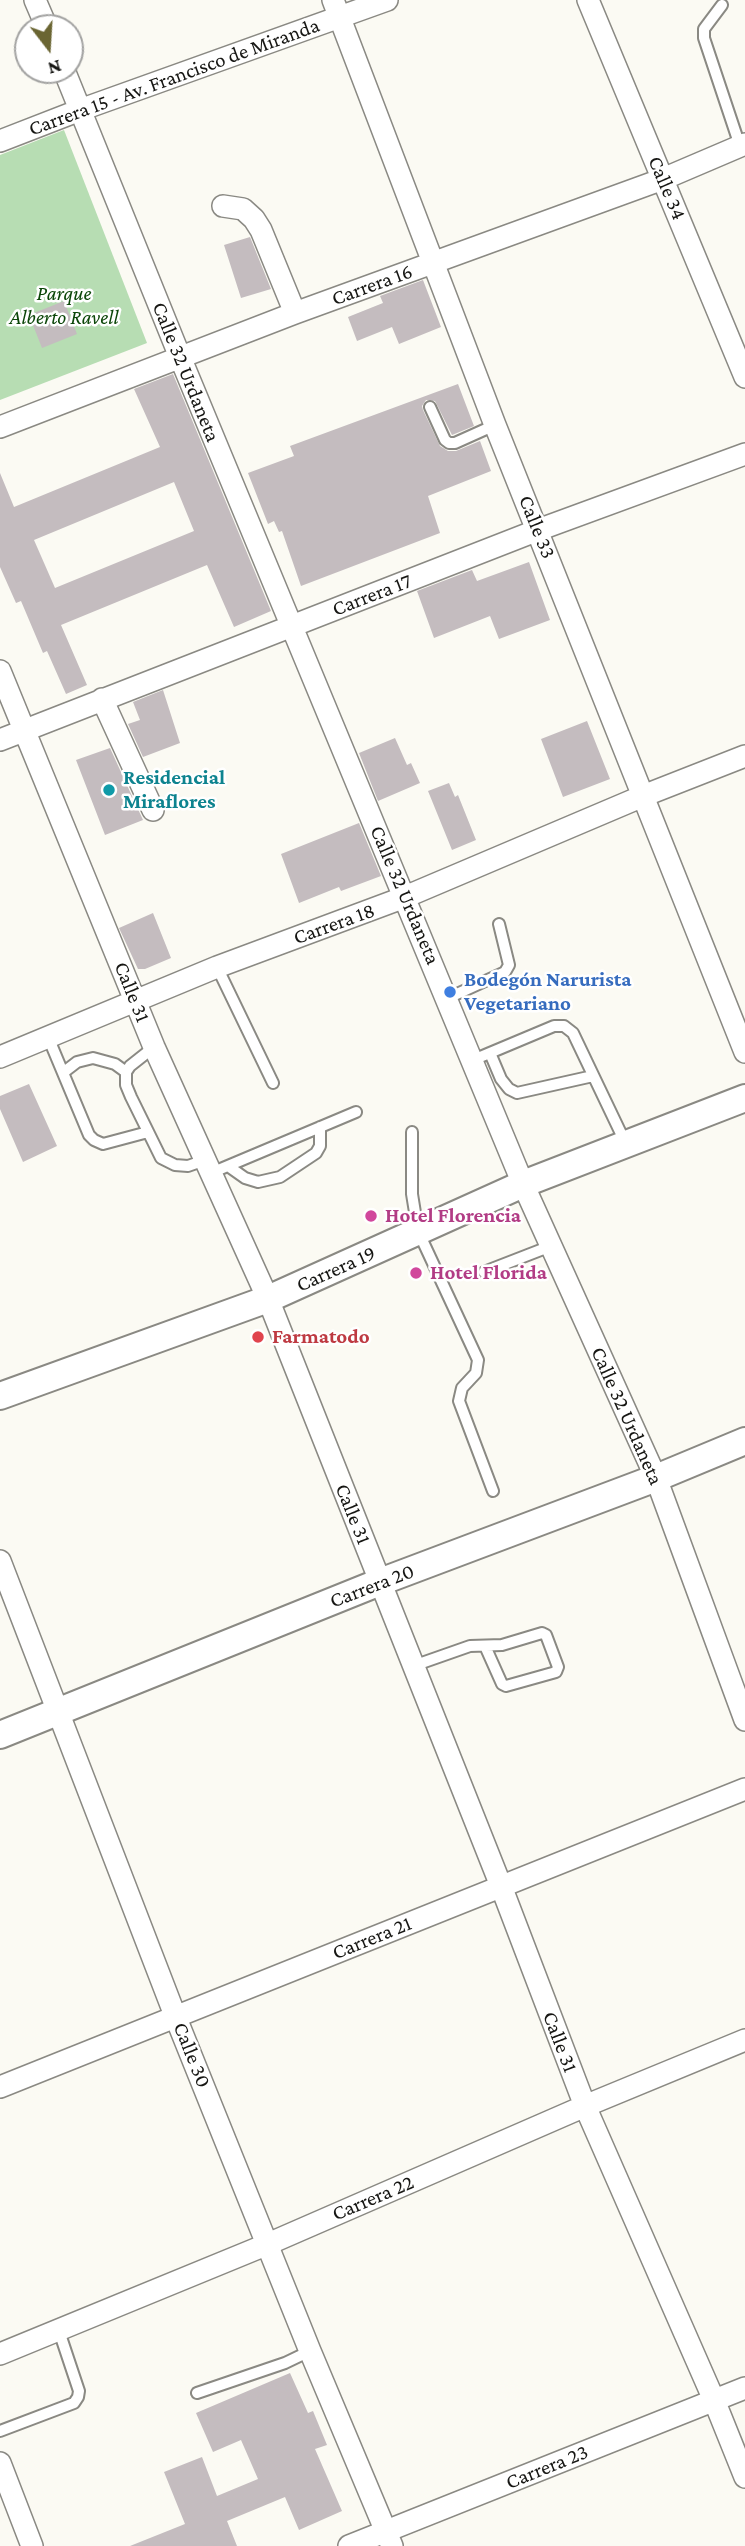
<!DOCTYPE html>
<meta charset="utf-8">
<style>
body{margin:0}
#map{position:relative;width:745px;height:2546px;overflow:hidden;background:#fbfaf3;font-family:"Crimson Pro",serif}
canvas{display:block}
.north{position:absolute;left:14px;top:14px;width:70px;height:70px;box-sizing:border-box;background:#fff;border:2px solid #a2a2a1;border-radius:50%;rotate:163deg;font-size:19px;font-weight:700;line-height:28px;text-align:center;color:#161613}
.north::after{content:'';display:block;margin:auto;width:24px;height:32px;background:#6a6532;clip-path:polygon(50% 0,100% 100%,50% 72%,0 100%)}
</style>
<div id="map">
<canvas width="745" height="2546"></canvas>
<div class="north">N</div>
</div>
<script>
const g = document.querySelector('canvas').getContext('2d');
g.lineJoin = 'round';
function fillPath(path, color) {
  g.fillStyle = color;
  g.fill(path, 'evenodd');
}
function poly(rows) {
  const path = new Path2D();
  for (const r of rows) {
    path.moveTo(r[0], r[1]);
    for (let i = 2; i < r.length; i += 2) path.lineTo(r[i], r[i + 1]);
  }
  return path;
}
function strokePath(path, color, width, dash) {
  g.strokeStyle = color;
  g.lineWidth = width;
  g.lineCap = dash ? 'butt' : 'round';
  g.setLineDash(dash || []);
  g.stroke(path);
}
function write(font, color, halo, rows, align = 'center') {
  g.font = font + ' "Crimson Pro",serif';
  g.lineWidth = 5;
  g.setLineDash([]);
  g.textBaseline = 'middle';
  g.strokeStyle = halo;
  g.fillStyle = color;
  for (const [text, x, y, turn = 0] of rows) {
    g.save();
    g.translate(x, y);
    g.rotate((+turn || 0) * Math.PI / 180);
    g.textAlign = isNaN(turn) ? turn : align;
    if (halo) g.strokeText(text, 0, 0);
    g.fillText(text, 0, 0);
    g.restore();
  }
}
const green = poly([
 [64,130,147,343,0,400,0,155]
]);
const building = poly([
 [250,237,271,289,241,298,224,245],
 [423,280,441,327,399,344,392,327,357,341,348,317,383,303,380,296],
 [64,301,77,334,42,348,29,315],
 [173,374,271,611,234,627,207,565,61,625,87,685,66,694,47,651,43,653,21,601,16,603,0,567,0,473,14,507,160,447,134,389],
 [174,482,194,531,55,588,34,540],
 [458,384,474,426,452,435,435,401,426,400,422,406,423,410,440,446,448,451,456,451,480,441,491,471,428,496,440,533,301,586,282,531,279,532,274,521,268,524,248,473,294,456,290,446],
 [529,562,550,620,499,639,490,616,434,638,417,591,472,570,477,581],
 [163,690,180,743,143,757,128,724,140,720,133,702],
 [587,721,610,779,563,797,541,739],
 [395,738,407,765,411,763,420,783,378,801,359,753],
 [110,748,143,820,105,835,76,760],
 [449,783,455,797,458,795,476,840,452,850,428,791],
 [359,823,381,876,341,891,339,887,299,903,281,854],
 [153,913,171,958,145,969,138,969,119,928],
 [29,1084,57,1146,23,1162,0,1109,0,1096],
 [290,2373,308,2413,313,2411,327,2445,315,2449,342,2511,299,2530,285,2497,227,2521,237,2546,130,2546,185,2524,164,2472,202,2457,217,2496,258,2479,241,2440,213,2452,196,2413]
]);
const service = poly([
 [722,5,704,29,704,38,740,146],
 [430,407,445,440,449,443,455,443,495,425],
 [217,967,273,1083],
 [448,998,505,972,509,965,499,924],
 [48,1037,89,1135,94,1140,103,1144,148,1132],
 [154,1047,130,1066,126,1072,126,1085,131,1097,161,1158,175,1165,188,1166,205,1160],
 [490,1053,501,1079,509,1089,517,1093,593,1076],
 [473,1060,554,1026,564,1026,573,1033,626,1144],
 [64,1072,77,1062,93,1058,115,1064,126,1072],
 [412,1132,412,1194,418,1231,478,1360,476,1373,462,1388,459,1401,493,1491],
 [228,1166,245,1178,258,1182,280,1177,316,1153,320,1146,320,1127],
 [211,1173,356,1112],
 [484,1272,551,1246],
 [413,1666,470,1646,502,1645,542,1633,546,1635,558,1667,556,1672,506,1686,502,1684,485,1646],
 [197,2393,285,2363,310,2351],
 [0,2431,74,2403,78,2397,79,2391,59,2331]
]);
const minor = poly([
 [35,0,47,28],
 [333,0,495,425,745,1052],
 [588,0,745,377],
 [64,70,180,357,523,1184,656,1478,745,1720],
 [0,141,80,110,387,0],
 [223,206,243,209,254,219,261,230,295,313],
 [0,427,295,313,663,179,745,144],
 [0,671,154,1047,268,1299,501,1886,585,2106,714,2400,745,2477],
 [102,699,153,810],
 [0,740,538,530,745,454],
 [0,1057,217,967,405,897,643,796,745,756],
 [0,1561,176,2018,310,2351,392,2546],
 [0,2087,745,1789],
 [0,2354,268,2244,585,2106,745,2040],
 [0,2463,32,2546],
 [349,2546,745,2388]
]);
const tertiary = poly([
 [0,1396,268,1299,523,1184,745,1098],
 [0,1735,380,1582,656,1478,745,1441]
]);
const markers = [
 [109,790,7,"#0f9aa8"],
 [450,992,7,"#3f7fe0"],
 [371,1216,7,"#d1479c"],
 [416,1273,7,"#d1479c"],
 [258,1337,7,"#e0444e"]
];
const streetNames = [
 ["Carrera 15 - Av. Francisco de Miranda",174,77,-20],
 ["Calle 34",667,188,67],
 ["Carrera 16",372,285,-20],
 ["Calle 32 Urdaneta",186,372,68],
 ["Calle 33",537,527,68],
 ["Carrera 17",372,595,-21],
 ["Calle 32 Urdaneta",405,895,67],
 ["Carrera 18",334,924,-20],
 ["Calle 31",132,992,68],
 ["Carrera 19",336,1269,-24],
 ["Calle 32 Urdaneta",627,1416,66],
 ["Calle 31",353,1514,68],
 ["Carrera 20",372,1586,-21],
 ["Carrera 21",372,1938,-22],
 ["Calle 31",560,2042,69],
 ["Calle 30",192,2055,68],
 ["Carrera 22",373,2198,-23],
 ["Carrera 23",547,2467,-22]
];
const parkNames = [
 ["Parque",64,294],
 ["Alberto Ravell",64,318]
];
const cultureNames = [
 ["Residencial",123,778],
 ["Miraflores",123,802]
];
const shopNames = [
 ["Bodegón Narurista",464,980],
 ["Vegetariano",464,1004]
];
const hotelNames = [
 ["Hotel Florencia",385,1216],
 ["Hotel Florida",430,1273]
];
const healthNames = [
 ["Farmatodo",272,1337]
];
fillPath(green, '#b7ddb3');
fillPath(building, '#c4bcbf');
strokePath(service, '#8a8983', 14);
strokePath(minor, '#8a8983', 24);
strokePath(tertiary, '#8a8983', 30);
strokePath(service, '#fff', 10);
strokePath(minor, '#fff', 21);
strokePath(tertiary, '#fff', 26);
for (const [x, y, r, color] of markers) {
  const dot = new Path2D();
  dot.arc(x, y, r, 0, 2 * Math.PI);
  g.fillStyle = color;
  g.fill(dot);
  strokePath(dot, '#fff', 2.5);
}
write('21px', '#161613', '#fff', streetNames);
write('italic 21px', '#0b4608', '#fff', parkNames);
write('bold 21px', '#0d838f', '#fff', cultureNames, 'left');
write('bold 21px', '#366cbe', '#fff', shopNames, 'left');
write('bold 21px', '#b23c85', '#fff', hotelNames, 'left');
write('bold 21px', '#be3a42', '#fff', healthNames, 'left');
</script>
